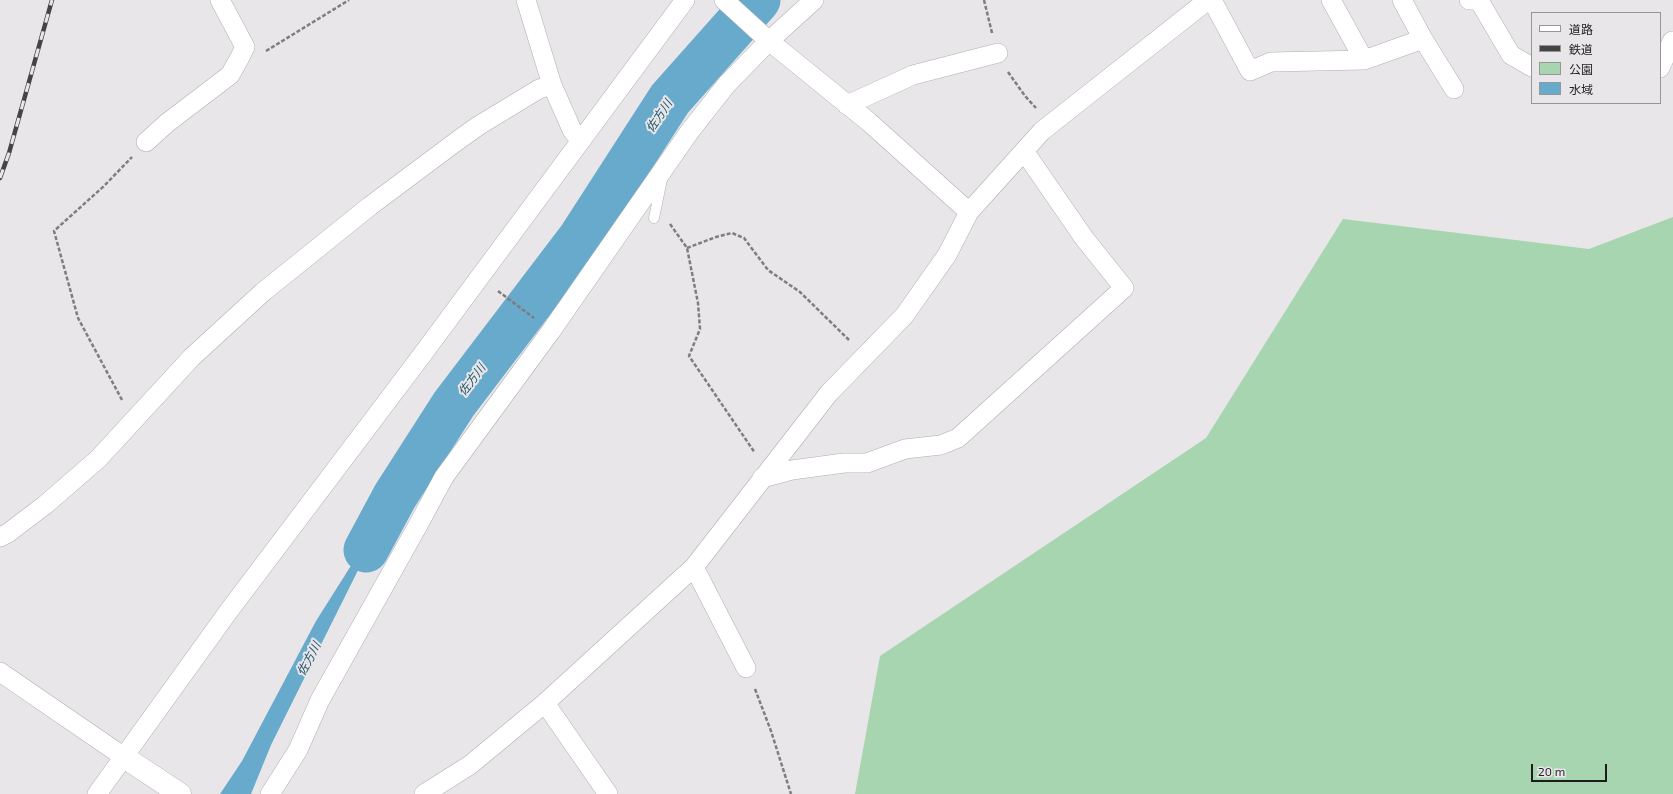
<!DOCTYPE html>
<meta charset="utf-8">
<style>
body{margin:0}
#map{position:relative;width:1673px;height:794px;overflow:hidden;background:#e8e6e8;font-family:"Exo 2","Noto Sans JP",sans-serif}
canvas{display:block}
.legend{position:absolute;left:1531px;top:12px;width:130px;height:92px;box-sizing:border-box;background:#e8e6e8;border:1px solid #979697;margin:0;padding:5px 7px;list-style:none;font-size:12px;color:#1e1d1e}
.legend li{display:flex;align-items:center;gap:8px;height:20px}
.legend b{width:20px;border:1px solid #979697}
.scale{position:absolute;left:1531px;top:764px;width:76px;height:18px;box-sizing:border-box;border:2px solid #1e1d1e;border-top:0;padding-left:5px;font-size:12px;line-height:14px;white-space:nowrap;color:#1e1d1e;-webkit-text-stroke:3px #e8e6e8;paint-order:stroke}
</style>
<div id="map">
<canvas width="1673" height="794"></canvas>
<ul class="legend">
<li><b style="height:5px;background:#fff"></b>道路</li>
<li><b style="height:5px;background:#454445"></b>鉄道</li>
<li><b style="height:11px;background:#a7d5b0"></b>公園</li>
<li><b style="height:11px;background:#67aacc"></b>水域</li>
</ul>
<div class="scale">20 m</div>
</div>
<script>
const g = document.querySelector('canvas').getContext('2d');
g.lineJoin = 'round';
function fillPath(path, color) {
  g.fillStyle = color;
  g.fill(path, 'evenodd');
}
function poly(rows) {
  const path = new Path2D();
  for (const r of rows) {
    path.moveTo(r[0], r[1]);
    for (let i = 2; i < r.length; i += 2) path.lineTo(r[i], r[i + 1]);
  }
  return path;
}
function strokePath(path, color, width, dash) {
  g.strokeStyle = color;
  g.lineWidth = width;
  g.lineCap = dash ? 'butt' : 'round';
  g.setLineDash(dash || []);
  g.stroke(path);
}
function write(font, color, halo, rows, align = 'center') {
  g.font = font + ' "Exo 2","Noto Sans JP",sans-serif';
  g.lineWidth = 4;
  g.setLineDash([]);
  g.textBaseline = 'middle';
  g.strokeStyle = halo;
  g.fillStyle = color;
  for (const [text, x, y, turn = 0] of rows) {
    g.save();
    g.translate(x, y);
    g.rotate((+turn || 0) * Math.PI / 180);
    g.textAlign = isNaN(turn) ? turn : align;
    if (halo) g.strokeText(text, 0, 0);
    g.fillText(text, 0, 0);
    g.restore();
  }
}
const green = poly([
 [1673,217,1673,794,855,794,880,656,1206,438,1343,219,1589,249]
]);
const water = poly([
 [395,496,271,745,251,794,220,794,242,761,316,621]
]);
const river = poly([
 [366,550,395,496,454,404,581,237,670,99,758,0]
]);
const path = poly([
 [984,0,992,33],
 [266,51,349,0],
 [1008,72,1025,96,1036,108],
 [670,224,687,248,698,303,700,329,689,356,755,453],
 [687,248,716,237,732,233,744,238,768,270,800,292,849,340],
 [498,291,534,318],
 [122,400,78,318,54,231,104,186,132,157],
 [755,689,771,731,791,794]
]);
const service = poly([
 [654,218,662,179]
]);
const minor = poly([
 [526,0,552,85,572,130,580,140],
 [724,0,769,41,869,122,969,212],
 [1212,0,1250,71,1271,62,1364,60,1423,39],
 [1331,0,1364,60],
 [1402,0,1423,39,1454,89],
 [1469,0,1476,0,1481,4,1511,55,1532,67],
 [1660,68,1672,41],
 [847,105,913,75,998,53],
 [146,142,167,123,230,75,239,59,245,47,220,0],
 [762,478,792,470,844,463,867,463,905,449,941,445,958,438,1124,288,1084,238,1024,151],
 [0,537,8,533,45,505,98,459,192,357,263,292,370,206,457,141,478,126,539,89,552,85],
 [694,567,746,668],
 [0,672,124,757],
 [545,703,608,794],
 [97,794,228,612,422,355,685,0],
 [270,794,298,750,320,700,417,527,444,477,551,331,690,131,727,84,769,41,814,0],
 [424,794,470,765,545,703,694,567,829,393,904,316,947,255,969,212,1042,131,1208,0]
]);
const tertiary = poly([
 [124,757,180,794]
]);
const rail = poly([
 [0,178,9,153,52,0]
]);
const waterNames = [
 ["佐方川",659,116,-56],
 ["佐方川",472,380,-53],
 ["佐方川",309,659,-62]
];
fillPath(green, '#a7d5b0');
fillPath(water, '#67aacc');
strokePath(river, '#67aacc', 45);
strokePath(service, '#b0aeb0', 11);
strokePath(minor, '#b0aeb0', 20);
strokePath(tertiary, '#b0aeb0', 23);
strokePath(path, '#7f7d7f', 2.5, [4, 2]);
strokePath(service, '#fff', 10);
strokePath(minor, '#fff', 19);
strokePath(tertiary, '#fff', 22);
strokePath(rail, '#454445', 4.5);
strokePath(rail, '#e8e6e8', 3, [9]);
write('italic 12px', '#1c526a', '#e8e6e8', waterNames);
</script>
